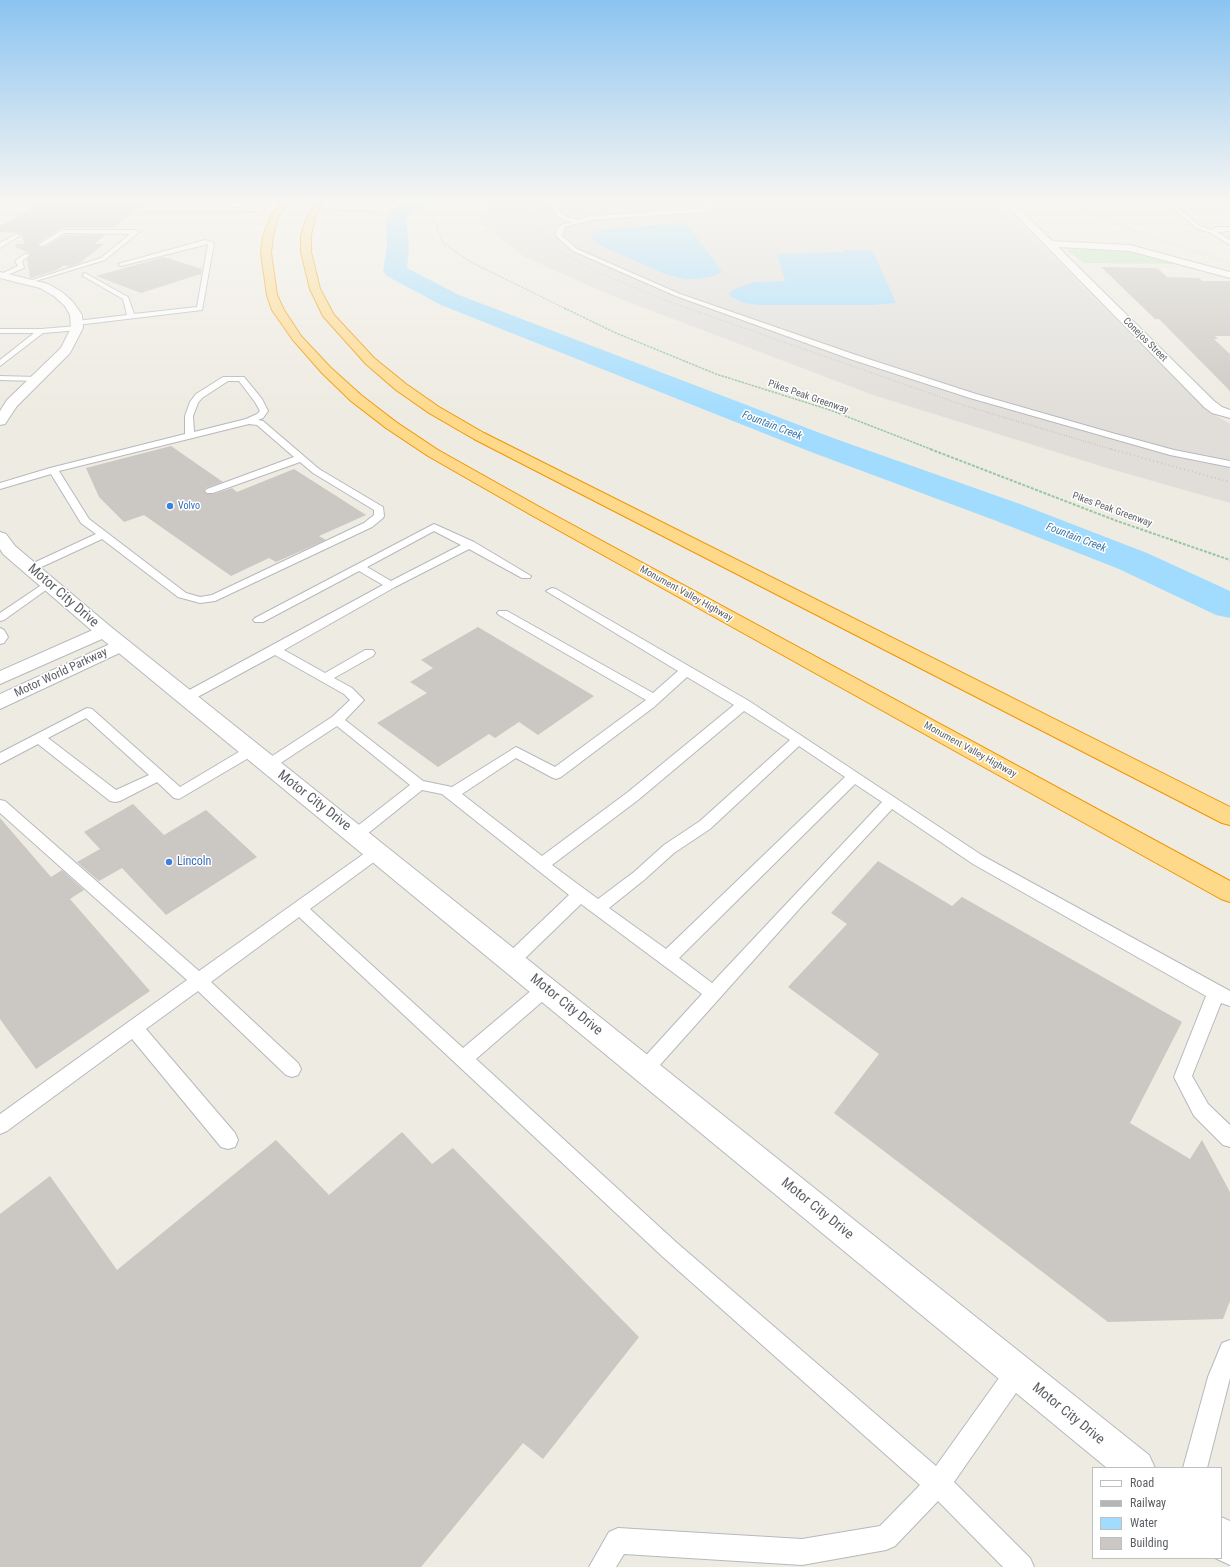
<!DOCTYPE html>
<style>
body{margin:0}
#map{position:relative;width:1230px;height:1567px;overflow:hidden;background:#eeebe2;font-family:"Roboto Condensed",sans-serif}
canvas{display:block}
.legend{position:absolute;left:1092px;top:1467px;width:130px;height:92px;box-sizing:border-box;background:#fff;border:1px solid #bdbfc1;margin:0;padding:5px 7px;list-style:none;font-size:12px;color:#5b5f64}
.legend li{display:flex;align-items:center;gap:8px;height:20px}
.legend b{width:20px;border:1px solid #bdbfc1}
</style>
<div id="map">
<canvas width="1230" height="1567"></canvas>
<ul class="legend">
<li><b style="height:5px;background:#fff"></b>Road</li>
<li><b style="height:5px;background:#b4b5b5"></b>Railway</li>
<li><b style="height:11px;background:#a1dcff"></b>Water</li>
<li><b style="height:11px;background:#cbc7c2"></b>Building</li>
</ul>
</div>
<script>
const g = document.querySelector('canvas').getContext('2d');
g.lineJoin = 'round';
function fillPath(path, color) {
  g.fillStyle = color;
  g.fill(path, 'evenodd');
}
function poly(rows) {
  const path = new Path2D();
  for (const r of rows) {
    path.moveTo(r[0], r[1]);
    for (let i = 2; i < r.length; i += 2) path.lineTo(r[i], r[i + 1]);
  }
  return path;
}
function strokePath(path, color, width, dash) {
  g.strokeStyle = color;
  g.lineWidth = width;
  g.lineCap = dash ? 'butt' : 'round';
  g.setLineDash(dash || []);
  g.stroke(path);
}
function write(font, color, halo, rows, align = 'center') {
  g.font = font + ' "Roboto Condensed",sans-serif';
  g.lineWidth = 3;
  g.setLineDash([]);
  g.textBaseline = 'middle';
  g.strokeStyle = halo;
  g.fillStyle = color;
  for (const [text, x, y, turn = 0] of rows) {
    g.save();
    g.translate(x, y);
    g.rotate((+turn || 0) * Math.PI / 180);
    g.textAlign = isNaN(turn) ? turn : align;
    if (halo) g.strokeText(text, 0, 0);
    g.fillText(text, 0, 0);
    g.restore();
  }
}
const commercial = poly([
 [0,199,226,199,211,204,192,206,68,205,53,208,0,207]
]);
const industrial = poly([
 [485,199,999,199,1005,208,1204,408,1230,424,1230,503,1107,468,873,395,605,293,525,257,479,222,482,202]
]);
const green = poly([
 [1078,247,1113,249,1139,253,1177,263,1173,264,1084,263,1068,251]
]);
const water = poly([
 [681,223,687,224,722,272,714,276,698,279,684,279,665,274,599,245,593,240,592,234,600,230],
 [844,250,868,250,874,253,896,303,874,305,759,305,744,303,730,296,729,293,735,289,754,282,785,281,777,254,844,252]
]);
const stream = poly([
 [334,210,366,210,398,216,396,217,366,212,335,212,334,210],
 [254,211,255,213,119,213,121,212,254,211],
 [0,213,29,214,31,215,0,215,0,213]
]);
const river = poly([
 [407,199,430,199,427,203,406,218,409,247,407,268,459,295,833,438,1020,504,1147,553,1230,591,1230,618,1216,615,1119,569,994,520,811,452,441,305,387,276,383,271,387,247,386,216,389,212,407,199]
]);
const building = poly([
 [34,206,141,206,113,228,62,228,37,244,38,246,44,247,65,235,105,235,94,244,104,244,80,263,69,267,64,265,57,270,32,278,30,278,27,259,31,254,15,247,16,244,24,244,22,233,0,232,0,226],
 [164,257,202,269,201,274,141,293,96,276],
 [1101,267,1156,268,1160,270,1167,277,1199,278,1202,281,1230,281,1230,336,1215,336,1218,339,1214,339,1230,354,1230,391,1159,319,1155,319],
 [171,446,223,482,206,488,204,491,207,494,214,494,232,488,237,492,294,469,366,515,319,536,326,540,276,562,269,558,231,576,144,515,124,522,99,497,86,468],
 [478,627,594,696,538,735,519,722,495,738,489,734,438,767,377,723,427,693,410,682,433,668,421,660],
 [133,804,164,835,206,810,257,857,166,915,122,868,99,881,77,862,100,849,84,832],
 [0,818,51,877,62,870,84,890,70,899,150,991,36,1069,0,1019],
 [878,861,952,906,962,897,1182,1022,1130,1123,1190,1159,1202,1140,1230,1192,1230,1301,1223,1319,1108,1322,834,1113,879,1054,788,987,847,924,831,913],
 [402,1132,432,1164,453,1148,639,1337,543,1459,523,1443,421,1567,0,1567,0,1214,50,1176,117,1270,276,1140,329,1195]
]);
const pathFar2 = poly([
 [447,199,431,211,443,243,469,261,566,309],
 [217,207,257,208],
 [339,209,360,205,371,199]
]);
const pathFar1 = poly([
 [564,308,616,333,716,374,830,410,933,450]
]);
const path = poly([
 [930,449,1117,521,1230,560]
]);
const service = poly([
 [191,199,207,199,172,205,0,204,0,200,172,201,191,199],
 [547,199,553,199,562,215,577,220,591,216,699,209,703,208,705,203,701,199,707,199,711,203,707,210,702,212,591,220,565,227,562,236,577,249,680,294,856,355,976,394,1112,433,1174,450,1230,461,1230,467,1170,455,970,398,850,359,676,296,573,251,556,236,557,230,561,225,572,222,558,217,547,199],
 [963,199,1009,199,1012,201,1009,203,981,203,963,199],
 [1174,204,1230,205,1230,209,1179,208,1200,226,1212,230,1216,227,1230,227,1230,231,1217,232,1230,240,1230,245,1211,233,1196,228,1172,207,1174,204],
 [62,230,136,230,139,232,105,260,29,283,29,281,101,258,130,234,65,233,43,246,38,245,62,230],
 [16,234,21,235,0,248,0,243,16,234],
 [205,240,214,243,202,310,77,325,73,323,77,321,127,315,123,299,83,276,83,274,85,273,128,297,134,314,197,307,208,244,121,266,118,264,205,240],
 [25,254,30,255,22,261,24,268,5,276,1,276,1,274,18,266,15,261,25,254],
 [77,326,80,326,80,330,43,333,0,366,0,360,34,333,0,333,0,329,41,329,77,326],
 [0,376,37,377,41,379,37,381,0,380,0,376],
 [223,377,244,377,262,399,268,411,263,418,258,420,263,421,319,469,383,507,384,516,383,518,372,527,215,601,200,603,178,597,102,539,35,570,27,570,26,568,27,566,96,534,81,523,51,474,0,489,0,483,50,468,185,434,185,416,190,402,196,394,223,377],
 [228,381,239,381,255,402,260,411,257,414,246,419,194,432,193,416,198,403,202,398,228,381],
 [249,424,257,425,294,457,207,489,205,491,207,493,213,493,300,462,313,473,374,510,374,515,364,523,212,595,200,597,186,593,89,519,59,471,249,424],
 [434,524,474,542,531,576,530,578,522,578,469,549,395,587,284,650,325,673,365,650,373,650,375,653,373,656,334,678,352,688,364,700,345,720,423,781,452,787,516,747,555,767,646,700,499,615,497,613,499,611,507,611,653,693,678,671,546,591,552,588,556,589,749,701,983,856,1230,991,1230,1006,1221,1003,1192,1076,1208,1104,1230,1125,1230,1147,1223,1145,1194,1116,1174,1077,1206,996,973,864,892,809,801,907,651,1075,645,1077,639,1075,636,1069,639,1063,702,994,581,904,517,966,511,968,505,966,503,961,505,956,569,895,442,794,422,790,361,839,356,840,351,839,349,835,351,831,410,785,337,726,273,768,263,768,261,765,263,762,332,717,350,700,344,694,275,655,192,700,187,701,182,700,181,697,182,694,383,585,359,571,263,622,255,622,253,620,255,618,434,524],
 [434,531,461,545,391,581,367,567,434,531],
 [687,677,734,705,628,792,542,856,462,794,516,758,551,777,556,779,561,777,654,707,687,677],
 [744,711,790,740,700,821,664,845,634,872,598,899,552,865,638,800,744,711],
 [799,746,845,777,666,949,609,908,644,880,674,853,710,829,799,746],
 [855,784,882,802,712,983,679,958,855,784],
 [49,580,55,583,53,585,4,620,0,621,0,613,49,580],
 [0,628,4,630,8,637,4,643,0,644,0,628],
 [87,708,92,709,180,787,247,747,252,745,257,747,259,750,257,753,179,799,174,798,157,782,120,801,115,802,110,801,38,744,0,764,0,753,87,708],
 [86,718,149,775,116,790,48,738,86,718],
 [0,800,5,801,199,971,372,848,377,846,382,848,385,852,382,856,310,909,463,1048,539,984,545,982,551,984,554,989,551,994,476,1059,677,1243,936,1466,1009,1364,1017,1361,1025,1364,1028,1372,1025,1380,954,1482,1030,1558,1034,1567,1003,1567,938,1501,895,1546,886,1550,802,1565,624,1554,616,1567,589,1567,609,1532,618,1528,802,1539,880,1526,920,1485,663,1257,299,917,211,982,298,1063,301,1069,298,1075,292,1077,286,1075,198,991,146,1029,235,1133,238,1140,235,1147,228,1149,221,1147,132,1039,7,1131,0,1134,0,1114,187,980,0,813,0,800],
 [1230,1340,1230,1378,1207,1468,1183,1468,1208,1377,1222,1343,1230,1340]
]);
const minor = poly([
 [1004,199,1012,199,1016,205,1052,241,1130,245,1230,272,1230,278,1130,251,1058,247,1214,401,1222,407,1230,410,1230,418,1212,413,1204,407,1010,209,1004,199],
 [104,625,111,627,113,631,111,635,0,684,0,671,104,625],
 [121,639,128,641,130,645,128,649,0,709,0,694,121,639]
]);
const tertiary = poly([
 [0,272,48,284,62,292,73,302,82,315,83,328,70,353,17,406,5,424,0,425,0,411,7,400,61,348,71,328,70,315,65,306,54,296,40,288,0,278,0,272],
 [0,532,6,534,15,546,111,627,1149,1455,1155,1468,1107,1468,97,635,3,554,0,549,0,532],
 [1221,1517,1230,1521,1230,1565,1215,1558,1221,1558,1221,1517]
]);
const motorway = poly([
 [283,199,292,199,279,215,273,236,271,253,277,295,284,310,301,336,330,367,361,395,396,422,438,450,545,510,1230,881,1230,902,1221,899,533,516,428,456,386,428,351,401,322,373,293,340,272,310,267,295,261,253,263,236,271,215,283,199],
 [318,199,326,199,316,215,311,235,311,252,320,289,334,315,374,358,406,384,439,407,484,433,1230,807,1230,825,1222,823,474,439,429,413,396,390,366,364,323,316,310,289,301,252,301,235,308,215,318,199]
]);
const railFar1 = poly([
 [524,199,528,213,537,230,556,249,600,273,670,302,966,406,1114,450],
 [1059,199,1135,231,1230,263]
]);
const rail = poly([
 [1111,449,1230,482]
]);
const markers = [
 [170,506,4,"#3f7fe0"],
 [169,862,4,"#3f7fe0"]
];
const farStreetnames = [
 ["Conejos Street",1145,340,45],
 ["Pikes Peak Greenway",808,397,19],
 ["Pikes Peak Greenway",1112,510,20],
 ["Monument Valley Highway",686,594,29],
 ["Monument Valley Highway",970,750,29]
];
const farShopnames = [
 ["Volvo",178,506]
];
const farWaternames = [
 ["Fountain Creek",772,426,21],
 ["Fountain Creek",1076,538,21]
];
const streetNames = [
 ["Motor World Parkway",61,673,-25]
];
const shopNames = [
 ["Lincoln",177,862]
];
const nearStreetnames = [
 ["Motor City Drive",63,596,41],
 ["Motor City Drive",314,801,38],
 ["Motor City Drive",566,1005,39],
 ["Motor City Drive",817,1209,39],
 ["Motor City Drive",1068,1414,39]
];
fillPath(commercial, '#fef2d7');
fillPath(industrial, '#e1deda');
fillPath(green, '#c1e6be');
fillPath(water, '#a1dcff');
fillPath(stream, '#a1dcff');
fillPath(river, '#a1dcff');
fillPath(building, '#cbc7c2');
strokePath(service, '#b5b9bd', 2);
strokePath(minor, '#b5b9bd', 2);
strokePath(tertiary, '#b5b9bd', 2);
strokePath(motorway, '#f09500', 2);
strokePath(pathFar2, '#97c7a2', 1, [2, 1]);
strokePath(pathFar1, '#97c7a2', 1.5, [2.5, 1]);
strokePath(path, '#97c7a2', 2, [3, 1.5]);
fillPath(service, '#fff');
fillPath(minor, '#fff');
fillPath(tertiary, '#fff');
fillPath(motorway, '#fed989');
strokePath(railFar1, '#b4b5b5', 1.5, [0.5, 2]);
strokePath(rail, '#b4b5b5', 2, [0.5, 3.5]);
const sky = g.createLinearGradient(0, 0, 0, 418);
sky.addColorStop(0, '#8bc4f1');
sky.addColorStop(0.48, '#f7f6f2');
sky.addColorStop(1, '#f7f6f200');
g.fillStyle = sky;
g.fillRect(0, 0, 1230, 418);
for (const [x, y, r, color] of markers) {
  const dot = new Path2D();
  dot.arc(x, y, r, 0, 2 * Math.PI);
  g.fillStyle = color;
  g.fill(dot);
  strokePath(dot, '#fff', 1.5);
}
write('10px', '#5b5f64', '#fff', farStreetnames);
write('10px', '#366cbe', '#fff', farShopnames, 'left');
write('italic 11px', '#3b78a9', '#fff', farWaternames);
write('12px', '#5b5f64', '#fff', streetNames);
write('12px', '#366cbe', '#fff', shopNames, 'left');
write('14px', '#5b5f64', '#fff', nearStreetnames);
</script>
